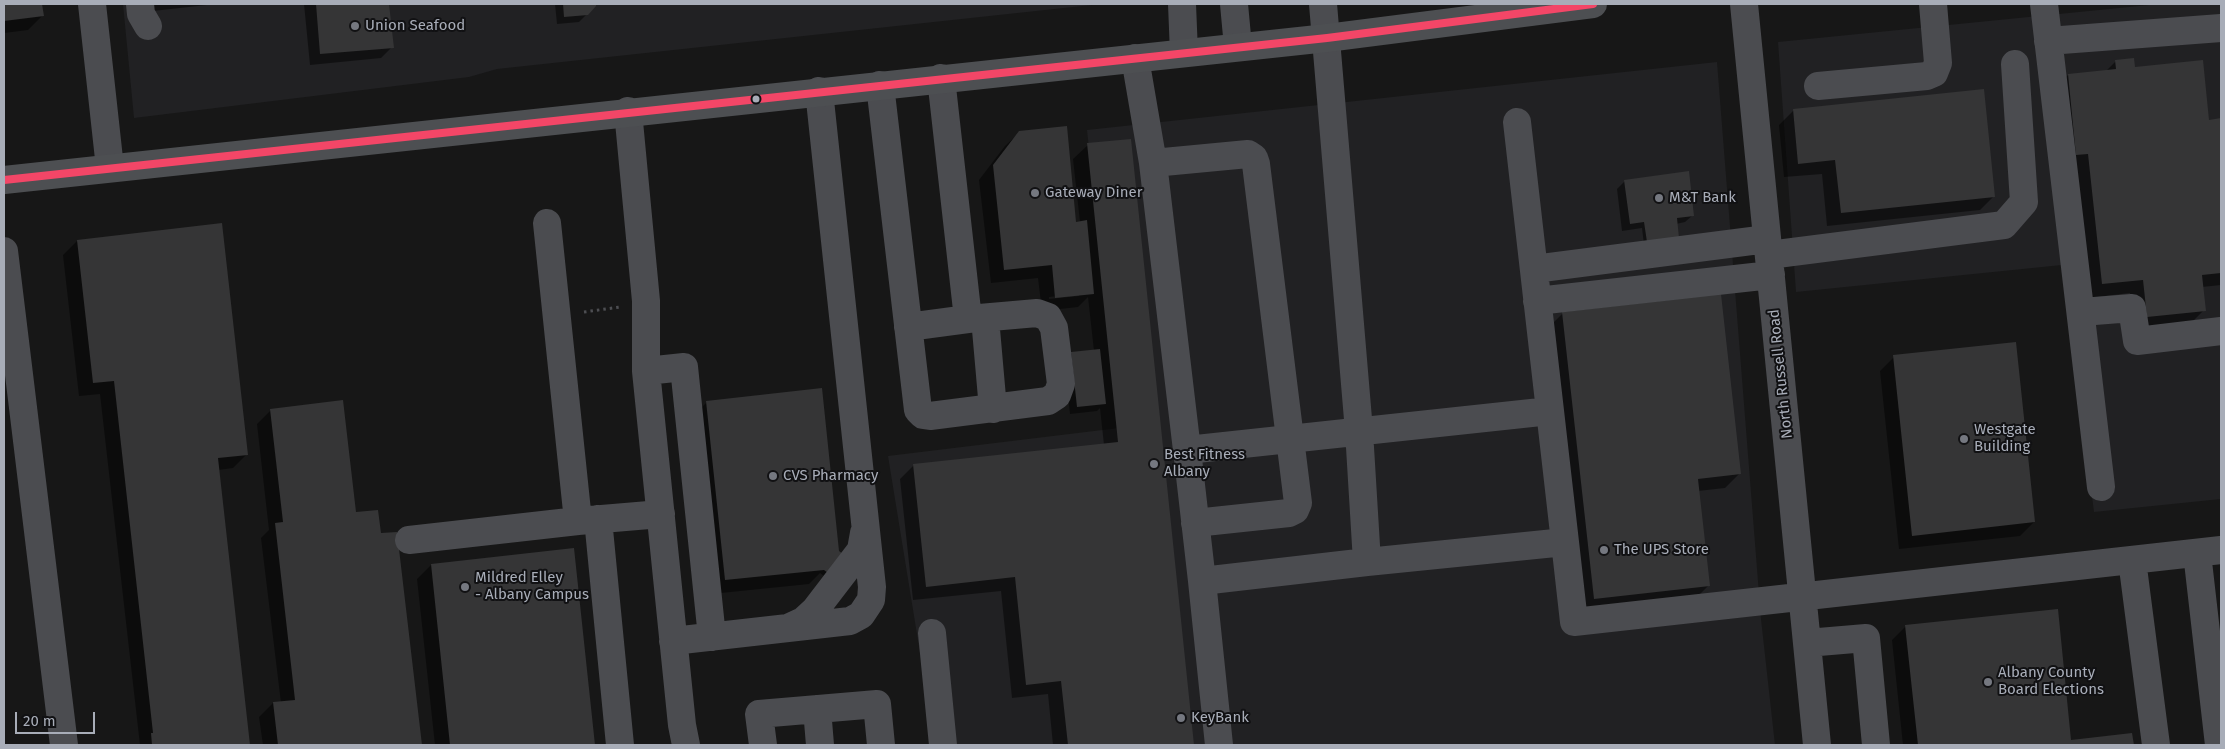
<!DOCTYPE html>
<style>
body{margin:0}
#map{position:relative;width:2225px;height:749px;overflow:hidden;background:#171717;font-family:"Fira Sans",sans-serif}
canvas{display:block}
.frame{position:absolute;inset:0;border:5px solid #a8adb8;pointer-events:none}
.scale{position:absolute;left:15px;top:712px;width:80px;height:22px;box-sizing:border-box;border:2px solid #a8adb8;border-top:0;padding-left:6px;font-size:15px;line-height:18px;white-space:nowrap;color:#a8adb8;-webkit-text-stroke:4px #111113;paint-order:stroke}
</style>
<div id="map">
<canvas width="2225" height="749"></canvas>
<div class="frame"></div>
<div class="scale">20 m</div>
</div>
<script>
const g = document.querySelector('canvas').getContext('2d');
g.lineJoin = 'round';
function fillPath(path, color) {
  g.fillStyle = color;
  g.fill(path, 'evenodd');
}
function poly(rows) {
  const path = new Path2D();
  for (const r of rows) {
    path.moveTo(r[0], r[1]);
    for (let i = 2; i < r.length; i += 2) path.lineTo(r[i], r[i + 1]);
  }
  return path;
}
function strokePath(path, color, width, dash) {
  g.strokeStyle = color;
  g.lineWidth = width;
  g.lineCap = dash ? 'butt' : 'round';
  g.setLineDash(dash || []);
  g.stroke(path);
}
function write(font, color, halo, rows, align = 'center') {
  g.font = font + ' "Fira Sans",sans-serif';
  g.lineWidth = 4;
  g.setLineDash([]);
  g.textBaseline = 'middle';
  g.strokeStyle = halo;
  g.fillStyle = color;
  for (const [text, x, y, turn = 0] of rows) {
    g.save();
    g.translate(x, y);
    g.rotate((+turn || 0) * Math.PI / 180);
    g.textAlign = isNaN(turn) ? turn : align;
    if (halo) g.strokeText(text, 0, 0);
    g.fillText(text, 0, 0);
    g.restore();
  }
}
const built = poly([
 [123,4,1101,4,497,69,469,77,134,118],
 [2159,4,2221,4,2221,499,2094,512,2062,265,1796,292,1778,42],
 [1717,62,1761,619,1775,745,935,745,888,456,1119,428,1087,130]
]);
const shadow = poly([
 [4,4,41,4,42,16,28,30,4,33],
 [134,4,216,4,135,13],
 [304,4,388,4,392,47,381,58,310,65],
 [555,4,595,4,595,6,579,22,557,24],
 [2116,61,2134,68,2208,121,2221,120,2221,285,2202,287,2204,310,2190,324,2133,330,2130,293,2088,298,2054,89,2068,75,2105,72],
 [1983,90,1994,196,1980,210,1827,226,1822,174,1784,177,1779,125,1793,111],
 [1020,132,1075,223,1080,222,1073,159,1088,145,1130,140,1193,745,1053,745,1048,694,1012,698,1001,591,913,600,900,479,914,465,1104,445,1100,408,1097,411,1070,414,1064,360,1072,353,1094,351,1088,297,1078,307,1042,311,1038,278,991,283,979,180,1005,146],
 [1079,294,1079,296,1049,299,1049,297],
 [1625,181,1693,215,1685,222,1676,224,1644,245,1642,228,1622,231,1617,189],
 [77,241,247,454,233,468,218,470,249,745,140,745,100,394,79,396,63,255],
 [1563,313,1739,474,1725,488,1698,491,1709,585,1695,599,1580,612,1549,327],
 [1894,357,2034,522,2020,536,1899,549,1880,371],
 [707,402,841,588,820,573,809,584,711,594,693,416],
 [271,410,355,514,380,535,396,533,421,745,263,745,259,717,273,703,281,703,261,538,269,530,257,424],
 [573,549,594,745,435,745,417,579,431,565],
 [1906,626,2070,743,2131,735,2132,745,1903,745,1892,640]
]);
const building = poly([
 [4,4,42,4,44,16,4,21],
 [316,4,389,4,394,48,320,54],
 [563,4,596,4,596,6,588,15,564,17],
 [2134,58,2135,67,2203,60,2209,120,2221,118,2221,273,2202,275,2206,311,2147,317,2143,280,2102,284,2088,154,2076,155,2068,74,2116,69,2115,60],
 [1984,89,1995,197,1841,213,1835,160,1798,164,1793,109],
 [1067,126,1076,222,1087,220,1094,294,1055,298,1052,265,1004,270,993,165,1019,131],
 [1131,139,1194,745,1068,745,1061,681,1026,685,1015,577,926,587,913,464,1118,442,1087,143],
 [1689,171,1694,216,1677,218,1679,238,1647,242,1644,222,1630,224,1624,180],
 [222,223,248,455,218,458,250,745,152,745,151,733,153,733,114,381,93,383,77,240],
 [1721,294,1741,474,1698,479,1710,586,1594,599,1562,312],
 [2016,342,2035,522,1912,536,1893,355],
 [1100,349,1106,404,1077,407,1071,352],
 [822,388,839,551,860,567,845,586,824,570,725,580,706,401],
 [343,400,356,512,378,510,381,533,397,532,422,745,278,745,273,702,295,700,275,523,283,522,270,409],
 [574,548,595,745,450,745,431,564],
 [2058,609,2071,740,2132,733,2134,745,1918,745,1905,625]
]);
const path = poly([
 [584,312,620,307]
]);
const minor = poly([
 [92,4,110,168],
 [140,4,141,14,148,26],
 [1182,4,1184,53],
 [1234,4,1238,47],
 [1744,4,1817,745],
 [2044,4,2101,487],
 [2048,41,2221,28],
 [1135,58,1153,163],
 [880,85,918,410,923,415,930,416,1048,401,1057,395,1061,384,1054,328,1048,317,1037,313,968,319,941,78],
 [1818,86,1927,76,1934,73,1938,63,1933,4],
 [628,111,646,301,646,371,682,725,686,745],
 [1517,122,1565,542],
 [547,223,578,521,661,514],
 [4,251,64,745],
 [1769,255,2004,225,2024,202,2015,64],
 [1534,269,1767,239],
 [1537,301,1771,275],
 [2082,312,2132,308,2137,341,2221,331],
 [985,318,993,409],
 [908,327,968,319],
 [646,371,684,367,712,637],
 [1187,450,1153,163,1248,154,1254,158,1256,164,1298,503,1295,510,1289,513,1195,523],
 [598,519,620,745],
 [409,540,578,521],
 [2197,553,2219,745],
 [2132,560,2156,745],
 [1367,562,1565,542,1574,622,2221,550],
 [1202,581,1187,450,1550,411],
 [790,627,803,621,815,610,861,550,864,533],
 [932,633,943,745],
 [673,641,850,621,861,615,871,600,872,587,819,91],
 [1807,643,1866,638,1876,745],
 [817,709,820,745],
 [763,745,759,714,877,704,881,745],
 [1219,745,1202,581,1367,562,1359,431,1323,4]
]);
const major = poly([
 [4,180,1327,38,1593,4]
]);
const bus1 = poly([
 [4,180,1327,38,1593,4]
]);
const markers = [
 [355,26,5,"#757880"],
 [756,99,4.5,"#a8adb8"],
 [1035,193,5,"#757880"],
 [1659,198,5,"#757880"],
 [1964,439,5,"#757880"],
 [1154,464,5,"#757880"],
 [773,476,5,"#757880"],
 [1604,550,5,"#757880"],
 [465,587,5,"#757880"],
 [1988,682,5,"#757880"],
 [1181,718,5,"#757880"]
];
const poiNames = [
 ["Union Seafood",365,26],
 ["Gateway Diner",1045,193],
 ["M&T Bank",1669,198],
 ["Westgate",1974,430],
 ["Building",1974,447],
 ["Best Fitness",1164,455],
 ["Albany",1164,472],
 ["CVS Pharmacy",783,476],
 ["The UPS Store",1614,550],
 ["Mildred Elley",475,578],
 ["- Albany Campus",475,595],
 ["Albany County",1998,673],
 ["Board Elections",1998,690],
 ["KeyBank",1191,718]
];
const streetNames = [
 ["North Russell Road",1781,374,-96]
];
fillPath(built, '#212123');
fillPath(shadow, '#0007');
fillPath(building, '#353536');
strokePath(path, '#4d4e52', 3, [2.5, 4]);
strokePath(minor, '#4b4c50', 28);
strokePath(major, '#4d4f52', 28);
strokePath(bus1, '#f34667', 8);
for (const [x, y, r, color] of markers) {
  const dot = new Path2D();
  dot.arc(x, y, r, 0, 2 * Math.PI);
  g.fillStyle = color;
  g.fill(dot);
  strokePath(dot, '#111113', 2);
}
write('15px', '#a8adb8', '#111113', poiNames, 'left');
write('15px', '#a8adb8', '#111113', streetNames);
</script>
